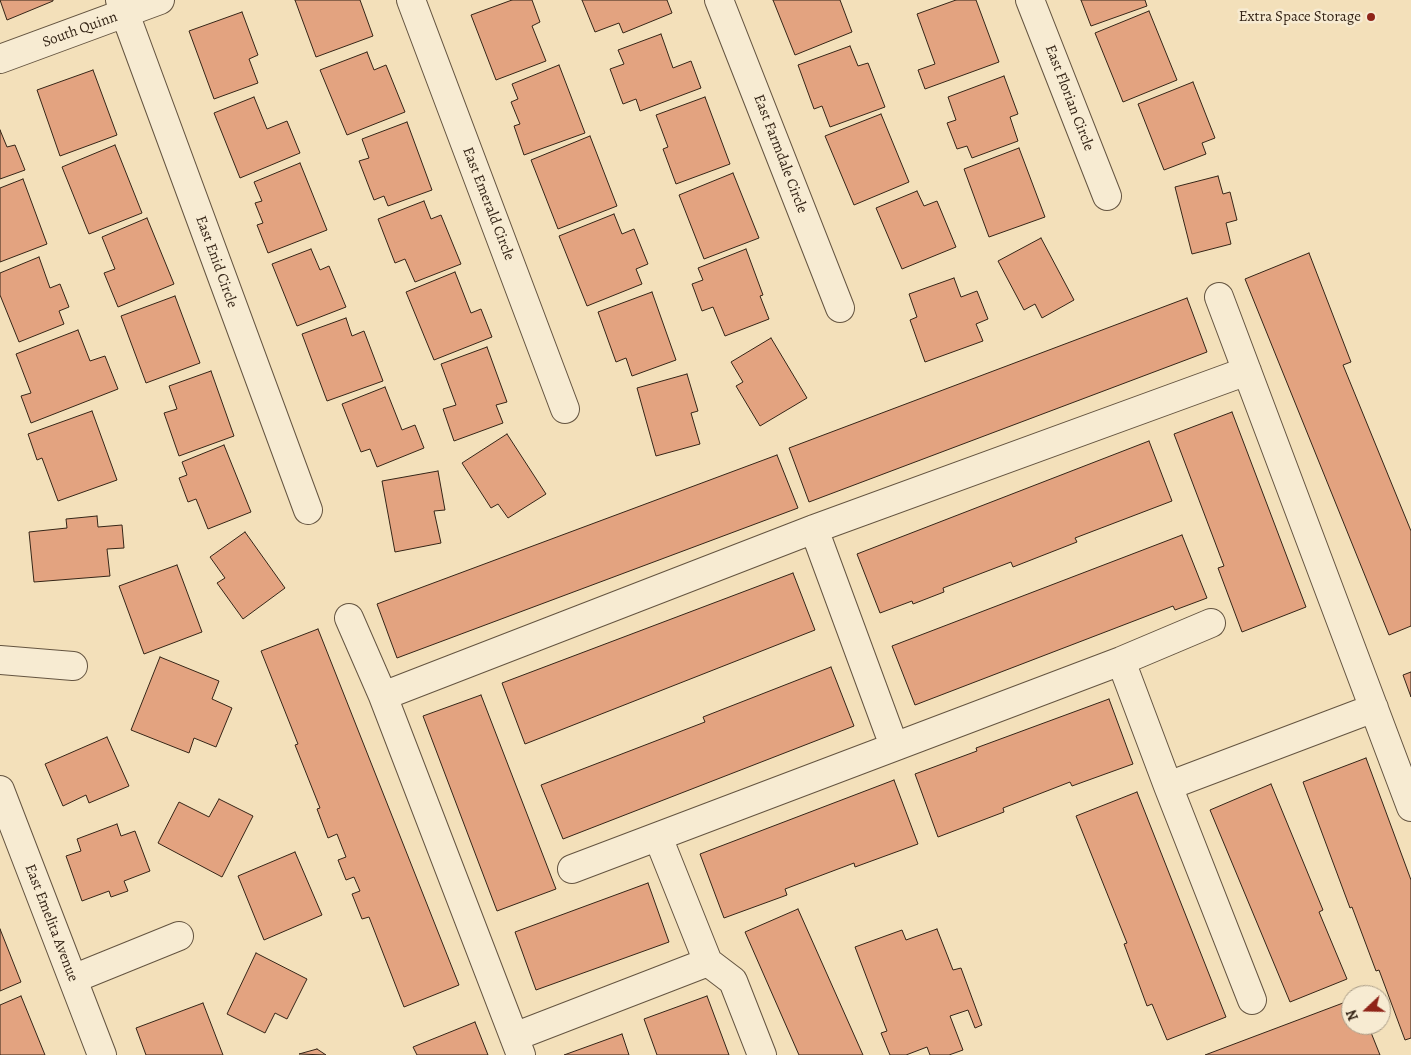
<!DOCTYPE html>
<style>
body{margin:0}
#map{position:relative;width:1411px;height:1055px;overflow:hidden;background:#f3e0ba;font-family:Alegreya,serif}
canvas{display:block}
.north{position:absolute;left:1341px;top:985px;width:50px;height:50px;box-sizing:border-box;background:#f7ebd2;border:1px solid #a99c87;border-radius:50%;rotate:249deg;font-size:14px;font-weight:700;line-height:20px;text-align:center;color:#352517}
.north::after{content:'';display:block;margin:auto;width:18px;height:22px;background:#8f2418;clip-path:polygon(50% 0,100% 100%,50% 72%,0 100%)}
</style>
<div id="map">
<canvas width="1411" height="1055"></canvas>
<div class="north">N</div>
</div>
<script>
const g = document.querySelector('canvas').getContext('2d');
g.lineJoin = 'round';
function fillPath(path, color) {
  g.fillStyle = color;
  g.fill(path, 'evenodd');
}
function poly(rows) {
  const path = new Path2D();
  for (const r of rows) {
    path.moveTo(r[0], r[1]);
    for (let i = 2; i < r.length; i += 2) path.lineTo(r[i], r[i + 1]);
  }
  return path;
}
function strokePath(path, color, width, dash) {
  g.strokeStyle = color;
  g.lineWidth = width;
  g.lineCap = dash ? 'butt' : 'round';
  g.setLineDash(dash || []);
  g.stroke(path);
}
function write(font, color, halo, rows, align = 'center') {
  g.font = font + ' Alegreya,serif';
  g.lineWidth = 5;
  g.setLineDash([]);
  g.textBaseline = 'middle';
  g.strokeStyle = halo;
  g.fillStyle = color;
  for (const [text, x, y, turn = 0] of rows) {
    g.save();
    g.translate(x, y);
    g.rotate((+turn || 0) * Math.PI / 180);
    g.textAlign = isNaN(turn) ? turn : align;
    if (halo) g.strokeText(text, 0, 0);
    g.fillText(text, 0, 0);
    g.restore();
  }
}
const building = poly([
 [0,0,53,0,53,1,7,20,0,0],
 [295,0,360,0,373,36,316,57,295,0],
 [512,0,532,0,540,22,532,26,546,61,496,80,471,15,512,0],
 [582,0,667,0,672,13,623,33,619,23,595,32,582,0],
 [773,0,840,0,852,32,795,55,773,0],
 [956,0,976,0,999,62,925,89,918,70,935,64,917,14,956,0],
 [1081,0,1145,0,1147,6,1091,26,1081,0],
 [1149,11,1177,80,1123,102,1095,33,1149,11],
 [242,12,258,55,249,59,258,83,214,99,189,31,242,12],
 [661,34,673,68,691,61,701,88,640,111,636,99,623,104,610,69,624,64,618,50,661,34],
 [850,46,858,66,868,63,885,107,830,127,822,106,814,109,798,65,850,46],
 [367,52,374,70,386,65,405,112,347,135,320,70,367,52],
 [559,65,585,133,524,155,514,126,520,124,511,102,518,99,512,84,559,65],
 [93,70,117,135,60,156,37,90,93,70],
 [1004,76,1018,114,1010,117,1018,141,972,158,967,146,957,149,947,123,956,120,948,97,1004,76],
 [1193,82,1215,138,1202,143,1206,154,1164,170,1138,104,1193,82],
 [254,97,267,129,287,121,300,153,240,178,214,113,254,97],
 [705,97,730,164,676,184,663,149,668,147,656,115,705,97],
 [881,114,909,182,854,205,825,136,881,114],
 [407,122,432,190,388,206,384,196,374,200,359,161,369,158,362,139,407,122],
 [0,130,7,147,15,145,25,170,0,179,0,130],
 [590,136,617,206,558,229,531,160,590,136],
 [115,145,142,213,89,234,62,167,115,145],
 [1019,148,1045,217,989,237,964,169,1019,148],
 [300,163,327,230,268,253,257,225,263,223,255,203,262,201,254,182,300,163],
 [733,173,759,238,704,259,679,195,733,173],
 [1218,176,1223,194,1230,192,1237,220,1226,223,1231,244,1192,254,1175,187,1218,176],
 [23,179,47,244,0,262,0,188,23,179],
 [917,191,924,206,937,201,956,247,902,269,876,208,917,191],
 [424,201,431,219,441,215,461,264,415,282,405,259,395,263,378,219,424,201],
 [614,214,622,234,634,229,648,264,636,269,642,284,587,306,559,236,614,214],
 [147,218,174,284,118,307,104,273,115,269,102,237,147,218],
 [1041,238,1074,300,1042,318,1035,304,1024,310,998,261,1041,238],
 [311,249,320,270,329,266,346,307,297,326,272,264,311,249],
 [746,249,763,295,760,296,769,319,725,336,713,307,702,311,692,284,703,280,698,268,746,249],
 [1309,253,1351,362,1343,365,1411,531,1411,626,1389,635,1245,279,1309,253],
 [39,257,50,288,60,284,69,307,59,311,64,324,19,342,0,295,0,273,39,257],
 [455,272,471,313,481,309,492,337,434,360,406,292,455,272],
 [954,278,961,297,977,291,988,319,976,324,983,341,925,362,910,320,917,317,909,294,954,278],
 [652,292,676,360,632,376,626,358,616,362,598,312,652,292],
 [175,296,200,363,146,383,121,316,175,296],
 [1187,298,1207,352,809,502,789,448,1187,298],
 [346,318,352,336,364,331,383,381,327,401,302,334,346,318],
 [78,330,90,361,105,356,118,389,31,423,21,396,31,393,16,354,78,330],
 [771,338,807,398,760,426,736,386,743,382,731,362,771,338],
 [487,347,507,402,496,405,503,423,454,441,443,409,456,405,441,364,487,347],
 [211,371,234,436,179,456,164,413,177,409,169,386,211,371],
 [687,374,698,411,691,413,700,444,656,456,637,388,687,374],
 [385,387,402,430,415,425,424,448,377,467,370,449,361,452,342,404,385,387],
 [92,411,117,480,58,501,42,458,37,460,28,434,92,411],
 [1232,412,1306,607,1242,632,1218,568,1224,566,1174,434,1232,412],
 [507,434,546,494,508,518,498,504,491,508,462,463,507,434],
 [1149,441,1172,501,1075,538,1077,542,1013,567,1011,562,943,588,944,592,913,604,912,601,880,613,857,554,1149,441],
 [224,445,251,512,208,529,196,499,188,502,179,478,187,475,182,462,224,445],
 [777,455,798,508,397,658,377,604,777,455],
 [438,471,445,510,434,511,441,543,395,552,382,481,438,471],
 [97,516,98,527,122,525,124,548,107,549,110,576,34,582,29,532,67,528,66,519,97,516],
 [245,532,285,588,243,619,217,583,225,578,210,557,245,532],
 [1182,535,1207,598,1175,610,1173,606,915,705,892,646,1182,535],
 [177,565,202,632,144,654,119,586,177,565],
 [793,573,815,630,525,744,502,683,793,573],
 [318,629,459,985,404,1007,369,917,362,919,352,894,360,891,354,877,346,880,338,860,346,857,337,834,328,838,317,809,320,808,295,745,298,744,261,651,318,629],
 [160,657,219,681,212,699,232,708,216,747,194,738,189,753,131,730,160,657],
 [831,667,854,726,563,839,541,785,705,722,703,717,831,667],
 [1411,672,1411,697,1403,675,1411,672],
 [481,695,556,889,497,911,423,716,481,695],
 [1109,699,1133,764,1072,786,1070,782,1003,808,1004,812,938,837,915,774,977,751,976,748,1109,699],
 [107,737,129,786,89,803,86,795,63,806,45,764,107,737],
 [1366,758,1411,880,1411,1038,1405,1040,1379,970,1376,971,1352,907,1350,908,1303,782,1366,758],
 [894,780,918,844,855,867,854,863,785,889,787,895,724,918,700,854,894,780],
 [1271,784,1323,910,1319,912,1347,979,1290,1002,1210,810,1271,784],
 [1137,792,1226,1017,1167,1040,1152,1004,1147,1006,1124,944,1127,943,1076,816,1137,792],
 [219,799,253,816,222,877,158,843,179,802,209,817,219,799],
 [117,824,121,836,135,831,150,871,124,881,128,891,111,897,109,891,82,901,66,856,81,851,77,839,117,824],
 [295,852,322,915,264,940,238,876,295,852],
 [648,883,669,942,536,990,515,932,648,883],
 [798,909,863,1055,799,1055,745,932,798,909],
 [0,929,21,982,0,991,0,929],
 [937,929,953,970,961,968,982,1025,975,1028,968,1010,950,1016,963,1050,949,1055,930,1055,927,1047,906,1055,890,1055,881,1033,887,1031,855,947,902,930,906,940,937,929],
 [256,953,307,979,287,1019,275,1013,265,1033,227,1014,256,953],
 [21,996,45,1055,0,1055,0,1005,21,996],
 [707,996,729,1055,657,1055,644,1019,707,996],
 [1351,1000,1351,1025,1368,1025,1380,1055,1205,1055,1351,1000],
 [203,1003,223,1055,146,1055,136,1028,203,1003],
 [475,1022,488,1055,417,1055,413,1047,475,1022],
 [622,1034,629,1055,564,1055,622,1034],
 [317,1049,326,1055,299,1054,317,1049]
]);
const minor = poly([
 [120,0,308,510],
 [411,0,565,409],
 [719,0,840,308],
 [1030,0,1107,196],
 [0,59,160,0],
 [1219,297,1411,807],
 [814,529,894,746],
 [349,618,383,696,521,1055],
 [0,660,73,666],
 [1121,661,1168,786,1252,1000],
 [383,696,814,529,1247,371],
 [1168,786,1374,708],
 [0,790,102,1055],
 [658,837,708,962,733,981,762,1055],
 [572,869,1121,661,1211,623],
 [73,979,179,936],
 [514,1037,708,962]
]);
const markers = [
 [1371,17,5,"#8f2418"]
];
const poiNames = [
 ["Extra Space Storage",1361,17]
];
const streetNames = [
 ["South Quinn",80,30,-20],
 ["East Florian Circle",1069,98,69],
 ["East Farmdale Circle",780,154,69],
 ["East Emerald Circle",488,204,69],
 ["East Enid Circle",216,262,70],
 ["East Emelita Avenue",51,923,69]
];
fillPath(building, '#e3a380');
strokePath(building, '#352517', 1);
strokePath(minor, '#645440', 30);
strokePath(minor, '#f7ebd2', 28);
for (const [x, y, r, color] of markers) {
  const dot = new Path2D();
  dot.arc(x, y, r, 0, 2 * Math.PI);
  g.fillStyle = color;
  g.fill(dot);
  strokePath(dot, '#f7ebd2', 2);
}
write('15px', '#352517', '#f7ebd2', poiNames, 'right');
write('15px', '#352517', '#f7ebd2', streetNames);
</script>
